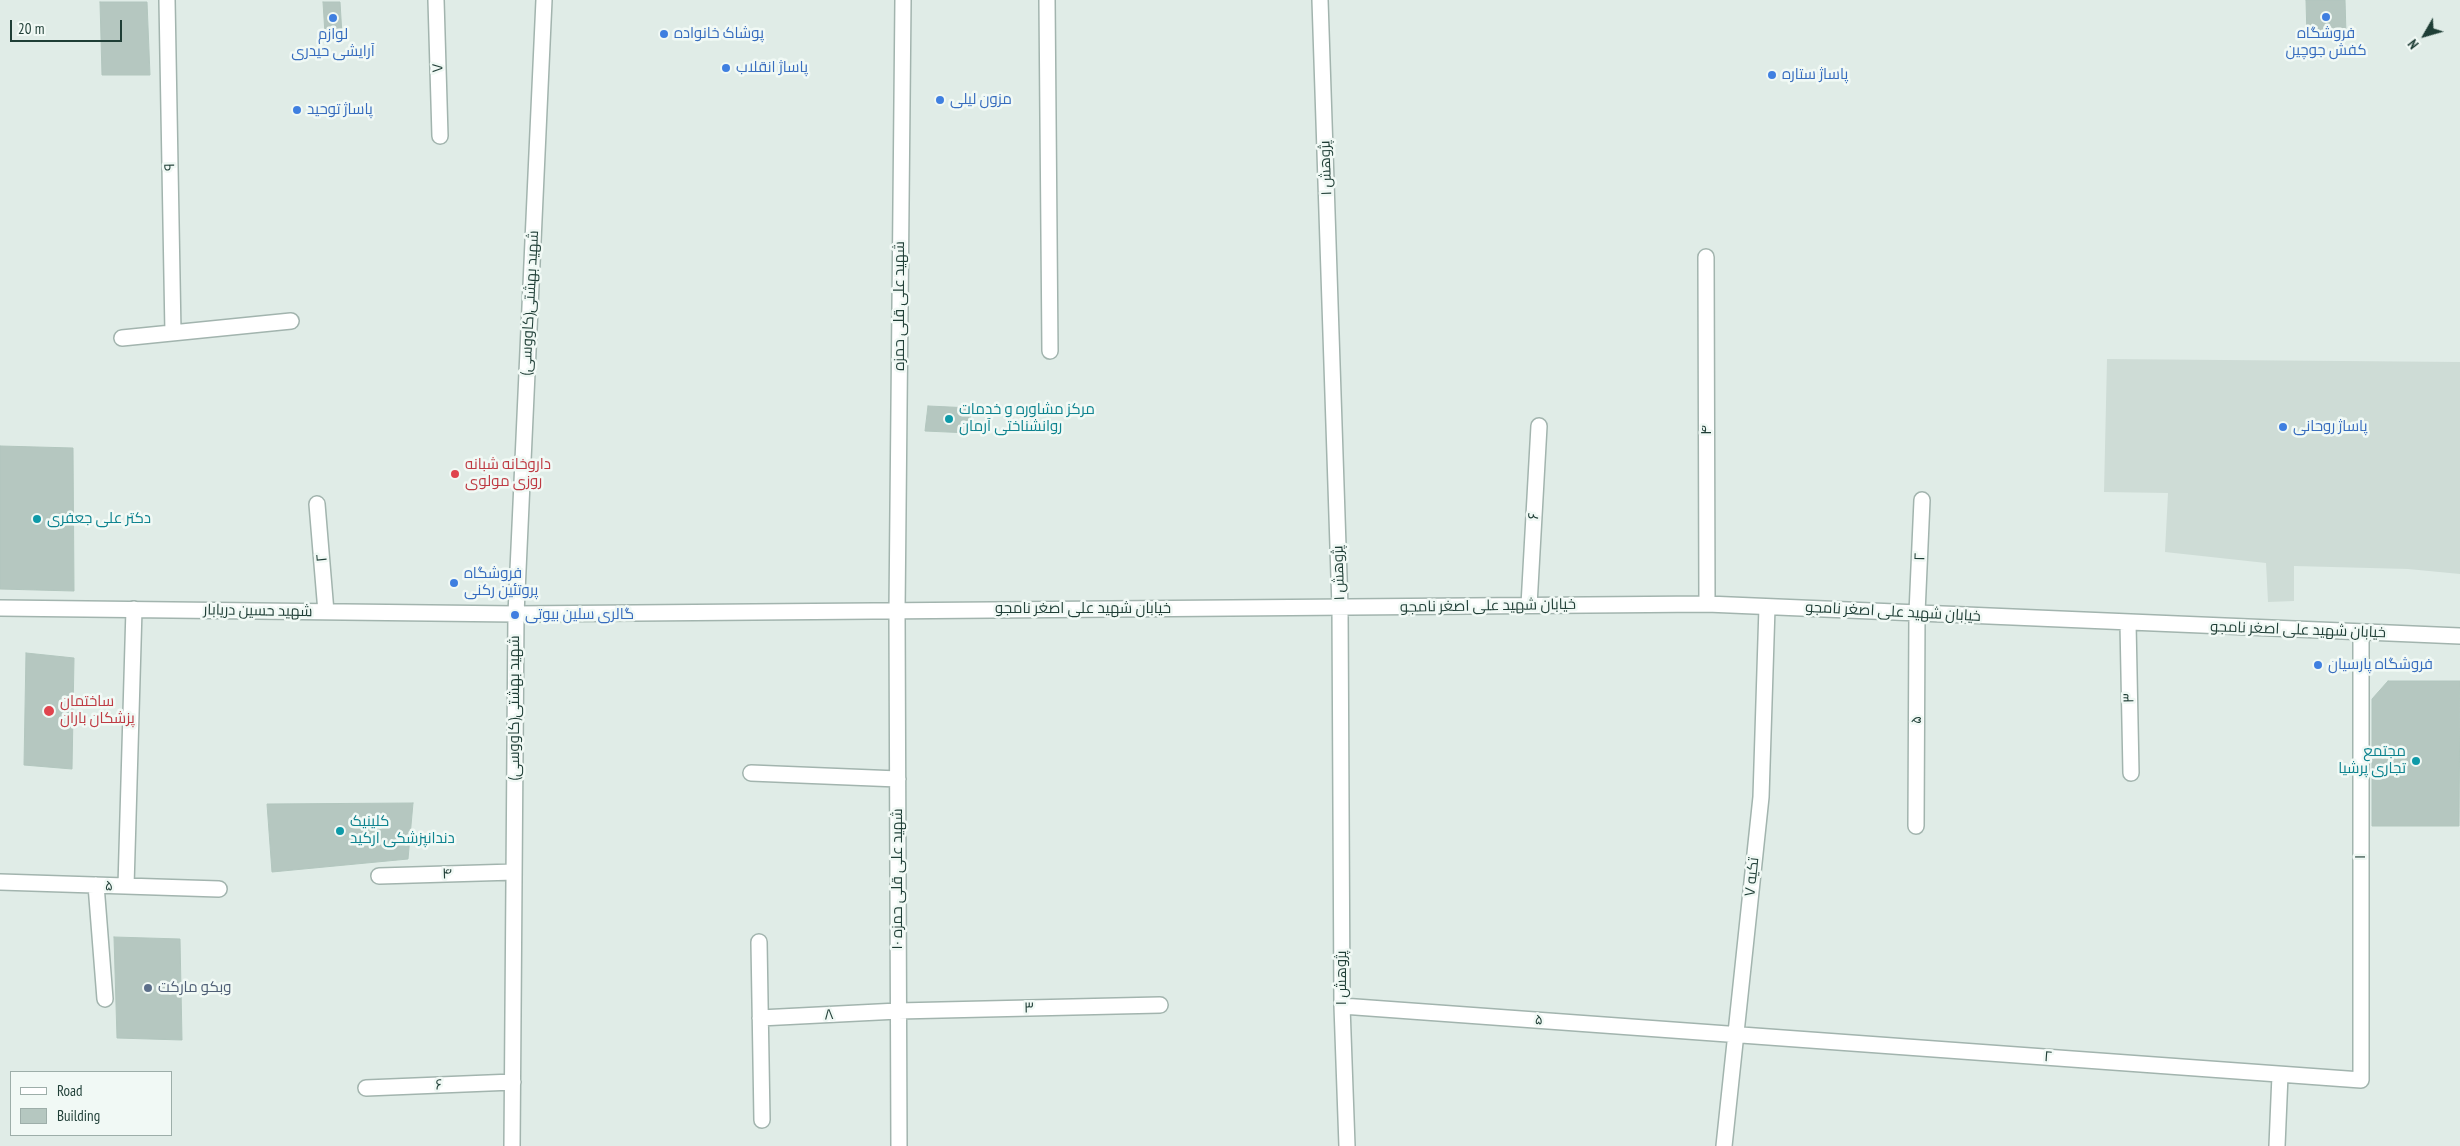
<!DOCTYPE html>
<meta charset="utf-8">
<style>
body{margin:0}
#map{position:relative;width:2460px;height:1146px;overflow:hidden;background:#e0ece7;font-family:"PT Sans Narrow",sans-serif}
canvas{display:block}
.legend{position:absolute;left:10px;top:1071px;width:162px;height:65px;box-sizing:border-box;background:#f1f9f5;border:1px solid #9daea9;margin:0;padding:6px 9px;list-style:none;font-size:15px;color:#1f3e36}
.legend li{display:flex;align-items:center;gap:10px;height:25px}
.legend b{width:25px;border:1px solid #9daea9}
.north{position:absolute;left:2400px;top:10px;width:50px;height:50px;-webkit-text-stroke:4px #f1f9f5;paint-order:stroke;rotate:232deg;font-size:14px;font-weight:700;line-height:20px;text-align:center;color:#1f3e36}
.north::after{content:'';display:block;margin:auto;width:18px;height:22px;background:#1f3e36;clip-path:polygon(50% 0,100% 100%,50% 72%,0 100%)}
.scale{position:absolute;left:10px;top:20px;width:112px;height:22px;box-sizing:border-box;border:2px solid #1f3e36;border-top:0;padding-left:6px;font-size:15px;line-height:18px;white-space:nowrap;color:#1f3e36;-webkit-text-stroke:4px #f1f9f5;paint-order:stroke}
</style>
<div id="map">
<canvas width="2460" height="1146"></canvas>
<ul class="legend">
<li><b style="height:6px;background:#fff"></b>Road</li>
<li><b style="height:14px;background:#b5c7c0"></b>Building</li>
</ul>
<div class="north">N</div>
<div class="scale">20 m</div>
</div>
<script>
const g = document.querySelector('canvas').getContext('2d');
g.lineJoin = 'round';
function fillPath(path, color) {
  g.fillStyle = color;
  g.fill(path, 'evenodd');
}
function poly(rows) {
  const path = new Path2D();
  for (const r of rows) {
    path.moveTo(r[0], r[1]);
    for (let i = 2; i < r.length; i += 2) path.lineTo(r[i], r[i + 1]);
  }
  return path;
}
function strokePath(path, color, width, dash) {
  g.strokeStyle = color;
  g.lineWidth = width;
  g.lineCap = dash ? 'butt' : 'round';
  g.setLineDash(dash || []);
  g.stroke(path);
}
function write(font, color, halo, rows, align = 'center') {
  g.font = font + ' "PT Sans Narrow",Cairo,sans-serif';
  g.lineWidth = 5;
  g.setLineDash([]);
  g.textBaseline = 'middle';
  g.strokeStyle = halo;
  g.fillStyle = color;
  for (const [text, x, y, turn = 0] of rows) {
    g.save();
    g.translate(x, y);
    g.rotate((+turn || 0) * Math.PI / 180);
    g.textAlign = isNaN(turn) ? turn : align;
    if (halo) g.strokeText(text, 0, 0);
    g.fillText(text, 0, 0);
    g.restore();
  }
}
const built = poly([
 [2107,359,2460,362,2460,574,2408,569,2294,566,2294,601,2268,602,2266,563,2165,552,2168,493,2104,492]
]);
const building = poly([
 [2306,0,2345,0,2346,34,2307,37,2306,0],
 [100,2,147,2,150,75,102,75,100,2],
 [323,2,340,2,342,35,325,34,323,2],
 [928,406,971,408,970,433,925,431,928,406],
 [0,446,73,448,74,591,0,589,0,446],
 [26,653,74,658,72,769,24,765,26,653],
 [2388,681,2460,681,2459,826,2372,826,2372,699,2388,681],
 [413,803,408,859,272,872,267,804,413,803],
 [114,937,180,939,182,1040,117,1038,114,937]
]);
const minor = poly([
 [167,0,173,333],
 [436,0,440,136],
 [1047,0,1050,351],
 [1320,0,1340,607,1342,1006,1347,1146],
 [1706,257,1707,604],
 [122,338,291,321],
 [317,504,326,612],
 [1529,605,1539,426],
 [0,608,516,614,1707,604,2460,636],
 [2128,623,2131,773],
 [751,773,898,779],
 [1916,826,1917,613,1922,500],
 [379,876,514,872],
 [0,882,219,889],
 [96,885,105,999],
 [126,886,134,609],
 [759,942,762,1120],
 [1342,1006,2361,1080,2361,633],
 [760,1018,898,1011,1160,1005],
 [366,1088,513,1082],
 [512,1146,516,614,544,0],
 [899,1146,897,611,903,0],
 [1724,1146,1761,797,1767,607],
 [2277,1146,2280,1075]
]);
const markers = [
 [2326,17,5,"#3f7fe0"],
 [333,18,5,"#3f7fe0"],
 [664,34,5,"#3f7fe0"],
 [726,68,5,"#3f7fe0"],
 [1772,75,5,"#3f7fe0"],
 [940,100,5,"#3f7fe0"],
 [297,110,5,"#3f7fe0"],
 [949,419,5,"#0f9aa8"],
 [2283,427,5,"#3f7fe0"],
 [455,474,5,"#e0444e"],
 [37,519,5,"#0f9aa8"],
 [454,583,5,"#3f7fe0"],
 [515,615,5,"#3f7fe0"],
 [2318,665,5,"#3f7fe0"],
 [49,711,6,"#e0444e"],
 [2416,761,5,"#0f9aa8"],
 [340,831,5,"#0f9aa8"],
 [148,988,5,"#5c6f8a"]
];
const shopNames = [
 ["پوشاک خانواده",674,34],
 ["فروشگاه",2326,34,"center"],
 ["کفش جوچین",2326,51,"center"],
 ["لوازم",333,35,"center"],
 ["آرایشی حیدری",333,52,"center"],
 ["پاساژ انقلاب",736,68],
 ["پاساژ ستاره",1782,75],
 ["مزون لیلی",950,100],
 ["پاساژ توحید",307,110],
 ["پاساژ روحانی",2293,427],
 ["فروشگاه",464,574],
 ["پروتئین رکنی",464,591],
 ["گالری سلین بیوتی",525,615],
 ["فروشگاه پارسیان",2328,665]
];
const streetNames = [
 ["۷",438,68,-92],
 ["۹",170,167,-91],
 ["پژوهش ۱",1326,168,-92],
 ["شهید بهشتی(کاووسی)",530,303,-87],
 ["شهید علی قلی حمزه",900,306,-90],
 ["۴",1707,430,-90],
 ["۶",1534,516,-87],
 ["۲",1920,557,-88],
 ["۲",322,558,-95],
 ["پژوهش ۱",1339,573,-92],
 ["خیابان شهید علی اصغر نامجو",1488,606,-1],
 ["خیابان شهید علی اصغر نامجو",1083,609],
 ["شهید حسین دریابار",258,611,1],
 ["خیابان شهید علی اصغر نامجو",1893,612,3],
 ["خیابان شهید علی اصغر نامجو",2298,630,2],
 ["۳",2129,698,-91],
 ["شهید بهشتی(کاووسی)",515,708,-90],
 ["۵",1917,720,-90],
 ["۱",2361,857,-90],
 ["۴",447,874,-2],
 ["تکیه ۷",1752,877,-84],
 ["شهید علی قلی حمزه ۱۰",898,879,-90],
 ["۵",109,886,2],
 ["پژوهش ۱",1342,978,-90],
 ["۳",1029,1008,-1],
 ["۸",829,1015,-3],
 ["۵",1539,1020,4],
 ["۲",2048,1057,4],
 ["۶",439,1085,-2]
];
const cultureNames = [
 ["مرکز مشاوره و خدمات",959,410],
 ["روانشناختی آرمان",959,427],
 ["دکتر علی جعفری",47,519],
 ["مجتمع",2406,752,"right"],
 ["تجاری پرشیا",2406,769,"right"],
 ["کلینیک",350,822],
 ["دندانپزشکی ارکید",350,839]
];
const healthNames = [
 ["داروخانه شبانه",465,465],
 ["روزی مولوی",465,482],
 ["ساختمان",60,702],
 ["پزشکان باران",60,719]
];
const serviceNames = [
 ["وبکو مارکت",158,988]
];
fillPath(built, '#cedcd6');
fillPath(building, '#b5c7c0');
strokePath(building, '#b2c6be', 1);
strokePath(minor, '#a2b4ae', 18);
strokePath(minor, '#fff', 15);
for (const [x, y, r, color] of markers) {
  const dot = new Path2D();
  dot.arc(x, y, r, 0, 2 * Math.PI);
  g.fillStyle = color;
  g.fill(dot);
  strokePath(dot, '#f1f9f5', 2);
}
write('15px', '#366cbe', '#f1f9f5', shopNames, 'left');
write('15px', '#1f3e36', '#f1f9f5', streetNames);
write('15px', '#0d838f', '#f1f9f5', cultureNames, 'left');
write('15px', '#be3a42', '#f1f9f5', healthNames, 'left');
write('15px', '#4e5e75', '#f1f9f5', serviceNames, 'left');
</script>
